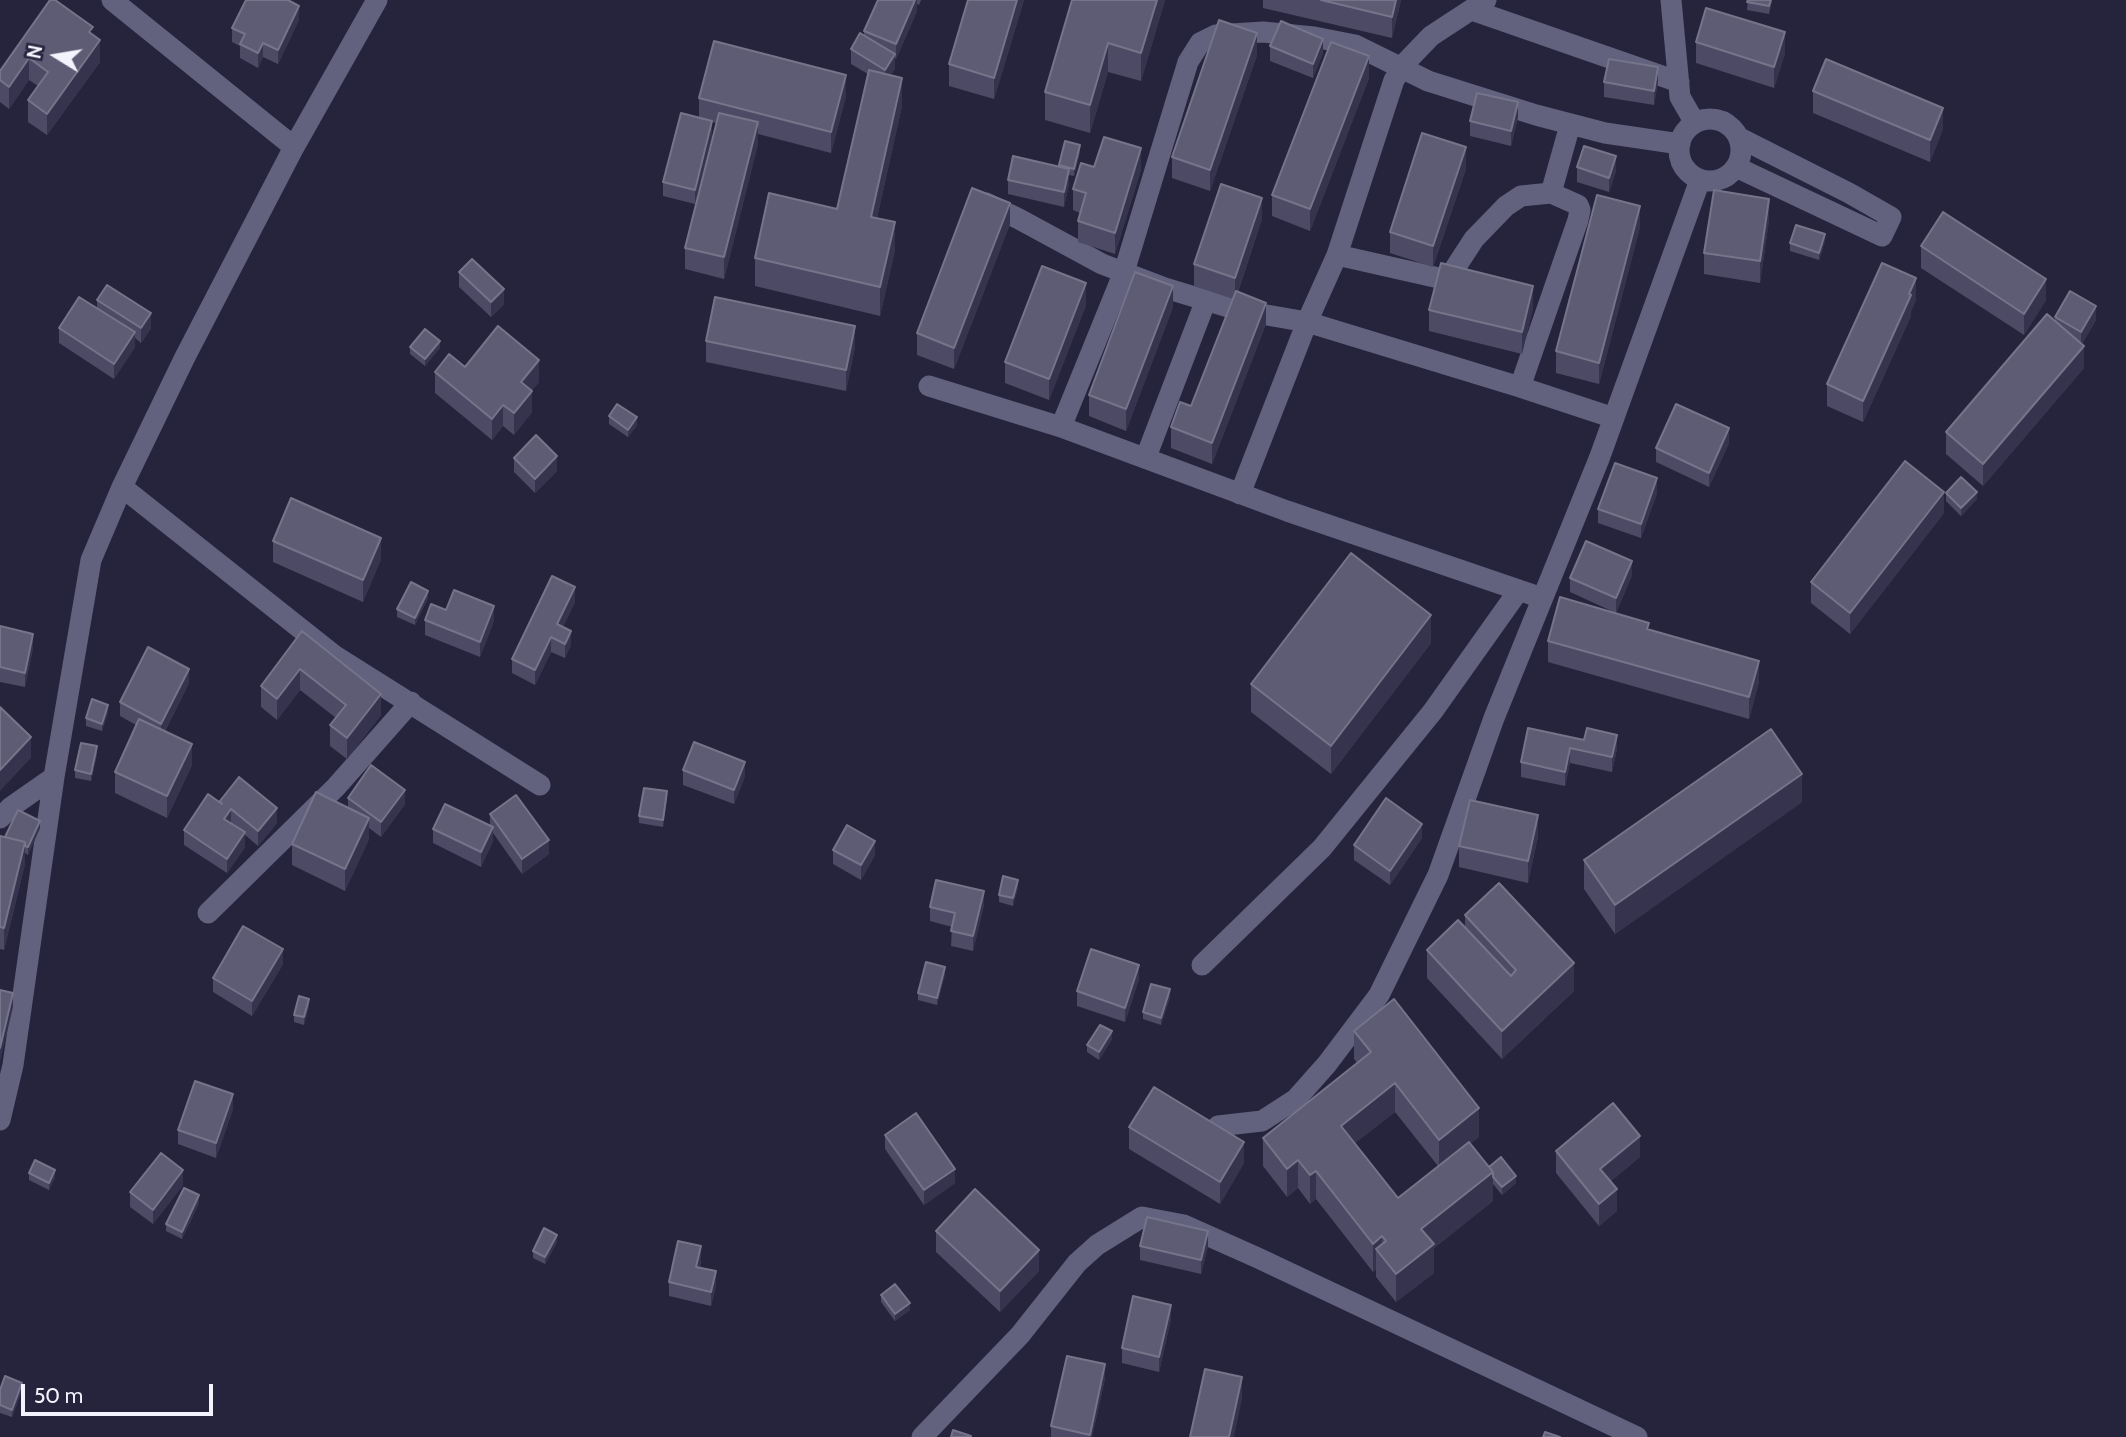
<!DOCTYPE html>
<style>
body{margin:0}
#map{position:relative;width:2126px;height:1437px;overflow:hidden;background:#26233c;font-family:Cabin,sans-serif}
canvas{display:block}
.north{position:absolute;left:21px;top:21px;width:70px;height:70px;-webkit-text-stroke:5px #26233c;paint-order:stroke;rotate:281deg;font-size:19px;font-weight:700;line-height:28px;text-align:center;color:#f3f3fd}
.north::after{content:'';display:block;margin:auto;width:24px;height:32px;background:#f3f3fd;clip-path:polygon(50% 0,100% 100%,50% 72%,0 100%)}
.scale{position:absolute;left:21px;top:1384px;width:192px;height:32px;box-sizing:border-box;border:4px solid #f3f3fd;border-top:0;padding-left:9px;font-size:21px;line-height:24px;white-space:nowrap;color:#f3f3fd;-webkit-text-stroke:5px #26233c;paint-order:stroke}
</style>
<div id="map">
<canvas width="2126" height="1437"></canvas>
<div class="north">N</div>
<div class="scale">50 m</div>
</div>
<script>
const g = document.querySelector('canvas').getContext('2d');
g.lineJoin = 'round';
function poly(rows) {
  const path = new Path2D();
  for (const r of rows) {
    if (r.length === 3) {
      path.moveTo(r[0] + r[2], r[1]);
      path.arc(r[0], r[1], r[2], 0, 2 * Math.PI);
      continue;
    }
    path.moveTo(r[0], r[1]);
    for (let i = 2; i < r.length; i += 2) path.lineTo(r[i], r[i + 1]);
  }
  return path;
}
function strokePath(path, color, width, dash) {
  g.strokeStyle = color;
  g.lineWidth = width;
  g.lineCap = dash ? 'butt' : 'round';
  g.setLineDash(dash || []);
  g.stroke(path);
}
function fillPath(path, color) {
  g.fillStyle = color;
  g.fill(path, 'evenodd');
}
const minor = poly([
 [112,0,294,147],
 [1671,0,1680,97,1695,123],
 [1472,10,1679,82],
 [1710,150,31],
 [1736,167,1882,236,1891,217,1849,193,1738,137],
 [1551,193,1570,125],
 [986,203,1019,219,1102,264,1165,288,1238,310,1307,322,1520,387,1614,418],
 [1337,255,1461,283],
 [1448,279,1474,239,1506,206,1521,196,1551,193,1578,205,1580,210,1578,220,1520,387],
 [929,386,1061,427,1287,511,1542,598],
 [1061,427,1124,272,1188,62,1200,43,1216,35,1263,32,1314,37,1355,45,1428,81,1536,115,1605,133,1680,144],
 [1146,457,1206,300],
 [122,487,335,656,540,785],
 [1240,494,1307,322,1337,255,1394,80,1406,62,1431,36,1486,0],
 [0,818,11,807,54,777],
 [208,913,336,787,411,702],
 [1202,965,1322,848,1433,711,1519,590],
 [0,1120,13,1065,54,777,91,560,122,487,185,357,294,147,377,0],
 [1218,1126,1262,1121,1296,1099,1327,1064,1379,995,1438,875,1494,718,1599,459,1700,180],
 [922,1437,1020,1335,1077,1263,1097,1245,1142,1217,1184,1225,1258,1258,1637,1437]
]);
const wall = poly([
 [50,0,93,35,100,62,47,135,28,122,28,100,38,86,29,80,9,109,0,102,0,71],
 [878,0,921,0,919,5,917,4,917,11,896,59,895,58,895,68,891,75,902,106,877,218,895,250,880,316,755,286,755,258,837,209,868,74,851,64,851,49,864,36,864,31],
 [968,0,1024,0,994,99,949,86,949,64],
 [1072,0,1165,0,1141,81,1108,72,1090,133,1045,120,1045,92],
 [1263,0,1401,0,1392,38,1263,8],
 [1748,0,1772,0,1769,14,1747,10],
 [299,20,278,64,263,57,258,68,240,58,240,46,232,42,232,28],
 [1696,42,1785,53,1774,88,1696,63],
 [1270,46,1323,53,1313,78,1270,61],
 [1257,55,1210,191,1172,178,1172,157],
 [1369,78,1310,231,1272,216,1272,195],
 [1604,82,1658,82,1654,105,1604,97],
 [1813,91,1943,129,1930,162,1813,113],
 [846,96,831,153,758,134,758,144,724,279,685,269,685,248,716,123,712,122,712,135,695,204,663,196,663,182,699,118,699,98],
 [1518,117,1511,146,1470,136,1470,121],
 [1080,152,1074,176,1069,175,1069,184,1064,207,1008,194,1008,180,1059,167,1059,165],
 [1094,167,1141,170,1115,254,1078,242,1078,221,1080,213,1073,210,1073,189],
 [1577,167,1616,171,1609,192,1577,182],
 [1466,169,1433,267,1390,253,1390,232],
 [1262,219,1238,292,1266,324,1212,464,1171,448,1171,427,1191,406,1233,299,1194,286,1194,264],
 [1769,220,1760,283,1704,274,1704,253],
 [1010,224,954,369,917,355,917,333],
 [1640,227,1599,384,1556,373,1556,351],
 [1825,241,1819,260,1790,251,1790,243],
 [1921,246,2046,300,2024,335,1921,268],
 [459,272,504,304,491,317,459,287],
 [97,300,151,328,141,343,135,338,135,347,114,379,59,343,59,328,97,308],
 [1916,300,1911,311,1911,316,1863,422,1827,406,1827,384],
 [1086,305,1049,400,1005,383,1005,362],
 [1173,307,1126,431,1089,416,1089,395],
 [1533,308,1522,354,1429,331,1429,310],
 [2055,317,2096,320,2082,344,2084,368,1983,486,1946,454,1946,432,2055,321],
 [706,341,855,347,846,391,706,362],
 [410,347,440,348,425,366,410,354],
 [465,367,539,382,532,390,532,412,514,435,503,426,492,440,435,393,435,372],
 [609,416,637,425,628,437,609,424],
 [1729,443,1709,487,1656,462,1656,448],
 [514,458,557,471,535,493,514,472],
 [1657,493,1641,538,1598,523,1598,509],
 [1946,493,1977,499,1961,516,1946,501],
 [1944,513,1850,634,1811,603,1811,582],
 [273,541,381,559,363,602,273,562],
 [1632,575,1616,613,1570,592,1570,578],
 [428,598,415,625,397,617,397,609],
 [575,602,563,627,571,645,565,658,551,652,535,685,512,673,512,659],
 [446,610,494,621,480,657,425,635,425,620],
 [0,626,33,648,25,687,0,682],
 [1649,630,1759,682,1749,719,1548,662,1548,641],
 [302,631,381,715,347,759,330,746,330,725,336,718,300,690,277,720,261,707,261,686],
 [1431,643,1331,774,1251,712,1251,684],
 [189,683,165,731,192,765,167,818,115,793,115,772,136,725,120,716,120,702],
 [108,712,102,731,86,726,86,718],
 [1584,740,1617,749,1612,772,1570,763,1565,786,1521,777,1521,762],
 [97,754,91,781,75,778,75,770],
 [683,770,745,776,734,804,683,785],
 [348,798,405,804,381,837,369,828,369,839,345,891,292,865,292,844,348,807],
 [667,798,663,827,639,823,639,816],
 [220,801,277,823,258,846,245,835,245,847,227,873,184,845,184,830,220,802],
 [1802,802,1615,934,1584,889,1584,860],
 [490,814,549,854,522,874,493,833,493,841,481,867,433,843,433,829,490,825],
 [40,828,28,855,25,853,25,864,4,950,0,949,0,836,5,837],
 [1538,836,1528,883,1459,867,1459,846],
 [1422,838,1390,885,1354,860,1354,845],
 [833,850,875,855,861,880,833,864],
 [1018,887,1013,906,999,902,999,895],
 [984,905,973,951,951,946,952,927,930,921,930,907],
 [1465,915,1574,991,1502,1059,1427,978,1427,950,1465,927],
 [283,964,252,1016,213,992,213,978],
 [945,974,937,1005,918,1000,918,993],
 [1139,979,1125,1022,1077,1006,1077,991],
 [1170,997,1161,1025,1143,1019,1143,1012],
 [309,1006,304,1025,294,1022,294,1015],
 [1354,1031,1479,1137,1470,1143,1489,1167,1516,1183,1502,1195,1493,1184,1493,1201,1434,1248,1434,1273,1396,1302,1376,1277,1376,1269,1373,1272,1316,1199,1310,1204,1298,1188,1287,1197,1263,1166,1263,1138,1357,1063,1354,1059],
 [1395,1112,1438,1166,1398,1198,1355,1143],
 [1112,1039,1099,1060,1087,1052,1087,1045],
 [233,1109,216,1158,178,1144,178,1130],
 [1129,1127,1244,1163,1220,1204,1129,1149],
 [885,1135,955,1183,924,1205,885,1149],
 [1556,1151,1640,1157,1611,1181,1617,1211,1599,1226,1556,1173],
 [29,1173,55,1177,49,1190,29,1180],
 [183,1185,153,1224,130,1207,130,1192],
 [199,1203,182,1239,166,1231,166,1224],
 [936,1231,1039,1271,1000,1312,936,1252],
 [557,1242,545,1264,533,1258,533,1251],
 [1140,1246,1208,1246,1201,1274,1140,1260],
 [701,1260,700,1268,716,1286,711,1306,669,1296,669,1282],
 [881,1295,910,1310,895,1321,881,1302],
 [1171,1319,1159,1372,1122,1363,1122,1348],
 [1105,1379,1092,1437,1051,1437,1051,1426],
 [0,1390,22,1390,12,1417,0,1413]
]);
const shadedWall = poly([
 [915,0,917,0,917,11,896,59,896,44],
 [1017,0,1024,0,994,99,994,78],
 [1157,0,1165,0,1141,81,1141,53],
 [1396,0,1401,0,1392,38,1392,17],
 [299,6,299,20,278,64,278,50],
 [1785,32,1785,53,1774,88,1774,67],
 [1257,33,1257,55,1210,191,1210,170],
 [1323,39,1323,53,1313,78,1313,64],
 [100,40,100,62,47,135,47,114],
 [263,43,263,57,258,68,258,53],
 [1108,43,1108,72,1090,133,1090,105],
 [895,54,895,68,885,85,885,70],
 [1369,56,1369,78,1310,231,1310,209],
 [29,58,29,80,9,109,9,87],
 [1658,67,1658,82,1654,105,1654,91],
 [846,75,846,96,831,153,831,132],
 [902,78,902,106,871,245,871,217],
 [1518,102,1518,117,1511,146,1511,131],
 [1943,108,1943,129,1930,162,1930,140],
 [712,121,712,135,695,204,695,190],
 [758,122,758,144,724,279,724,257],
 [1080,145,1080,152,1074,176,1074,169],
 [1466,147,1466,169,1433,267,1433,246],
 [1141,148,1141,170,1115,254,1115,233],
 [1616,156,1616,171,1609,192,1609,178],
 [1069,169,1069,184,1064,207,1064,192],
 [1262,198,1262,219,1235,300,1235,278],
 [1769,199,1769,220,1760,283,1760,261],
 [1010,203,1010,224,954,369,954,348],
 [1640,206,1640,227,1599,384,1599,363],
 [895,222,895,250,880,316,880,287],
 [1825,234,1825,241,1819,260,1819,253],
 [1916,278,1916,300,1911,311,1911,316,1863,422,1863,401],
 [2046,279,2046,300,2024,335,2024,314],
 [1086,283,1086,305,1049,400,1049,379],
 [1173,286,1173,307,1126,431,1126,409],
 [1533,286,1533,308,1522,354,1522,332],
 [504,289,504,304,491,317,491,302],
 [1266,303,1266,324,1212,464,1212,443],
 [2096,306,2096,320,2081,346,2081,332],
 [151,313,151,328,141,343,141,328],
 [855,326,855,347,846,391,846,370],
 [135,332,135,347,114,379,114,364],
 [440,341,440,348,425,366,425,359],
 [2084,346,2084,368,1983,486,1983,464],
 [539,360,539,382,521,403,521,382],
 [532,391,532,412,514,435,514,413],
 [503,405,503,426,492,440,492,419],
 [637,417,637,425,628,437,628,430],
 [1729,428,1729,443,1709,487,1709,473],
 [557,456,557,471,535,493,535,479],
 [1657,478,1657,493,1641,538,1641,524],
 [1944,492,1944,513,1850,634,1850,613],
 [1977,492,1977,499,1961,516,1961,508],
 [381,538,381,559,363,602,363,580],
 [1632,561,1632,575,1616,613,1616,598],
 [575,587,575,602,557,639,557,624],
 [428,591,428,598,415,625,415,618],
 [494,606,494,621,480,657,480,642],
 [1431,615,1431,643,1331,774,1331,746],
 [571,631,571,645,565,658,565,644],
 [33,634,33,648,25,687,25,673],
 [551,637,551,652,535,685,535,670],
 [1759,661,1759,682,1749,719,1749,697],
 [189,669,189,683,161,738,161,724],
 [300,669,300,690,277,720,277,699],
 [381,694,381,715,347,759,347,738],
 [108,705,108,712,102,731,102,724],
 [1617,735,1617,749,1612,772,1612,757],
 [31,737,31,758,0,791,0,770],
 [192,744,192,765,167,818,167,796],
 [97,746,97,754,91,781,91,774],
 [1570,748,1570,763,1565,786,1565,772],
 [745,762,745,776,734,804,734,790],
 [1802,774,1802,802,1615,934,1615,905],
 [405,790,405,804,381,837,381,822],
 [667,791,667,798,663,827,663,820],
 [277,808,277,823,258,846,258,831],
 [231,809,231,824,224,819],
 [1538,815,1538,836,1528,883,1528,861],
 [369,818,369,839,345,891,345,869],
 [40,821,40,828,28,855,28,847],
 [1422,824,1422,838,1390,885,1390,871],
 [493,827,493,841,481,867,481,852],
 [245,832,245,847,227,873,227,859],
 [549,840,549,854,522,874,522,859],
 [875,841,875,855,861,880,861,865],
 [25,842,25,864,4,950,4,928],
 [1018,880,1018,887,1013,906,1013,898],
 [984,891,984,905,973,951,973,936],
 [283,949,283,964,252,1016,252,1001],
 [1574,963,1574,991,1502,1059,1502,1031],
 [1139,965,1139,979,1125,1022,1125,1008],
 [945,967,945,974,937,1005,937,998],
 [1170,989,1170,997,1161,1025,1161,1018],
 [13,993,13,1007,0,1062,0,1048],
 [309,999,309,1006,304,1025,304,1017],
 [1112,1031,1112,1039,1099,1060,1099,1052],
 [1395,1083,1395,1112,1341,1154,1341,1126],
 [233,1094,233,1109,216,1158,216,1143],
 [1479,1108,1479,1137,1439,1168,1439,1140],
 [1640,1136,1640,1157,1600,1190,1600,1169],
 [1244,1142,1244,1163,1220,1204,1220,1182],
 [1298,1160,1298,1188,1287,1197,1287,1169],
 [955,1169,955,1183,924,1205,924,1190],
 [55,1170,55,1177,49,1190,49,1183],
 [183,1170,183,1185,153,1224,153,1210],
 [1316,1171,1316,1199,1310,1204,1310,1175],
 [1493,1172,1493,1201,1434,1248,1434,1273,1396,1302,1396,1274,1421,1229],
 [1516,1176,1516,1183,1502,1195,1502,1187],
 [1617,1189,1617,1211,1599,1226,1599,1204],
 [199,1195,199,1203,182,1239,182,1232],
 [1208,1231,1208,1246,1201,1274,1201,1260],
 [557,1235,557,1242,545,1264,545,1257],
 [1382,1236,1382,1256,1376,1249,1376,1269,1373,1272,1373,1244],
 [701,1246,701,1260,696,1282,696,1267],
 [1039,1250,1039,1271,1000,1312,1000,1291],
 [716,1271,716,1286,711,1306,711,1292],
 [910,1303,910,1310,895,1321,895,1314],
 [1171,1305,1171,1319,1159,1372,1159,1357],
 [1105,1364,1105,1379,1092,1437,1090,1437],
 [1242,1377,1242,1399,1234,1437,1229,1437],
 [22,1383,22,1390,12,1417,12,1410]
]);
const building = poly([
 [50,0,55,0,93,27,89,32,100,40,47,114,28,100,48,72,29,58,9,87,0,80,0,71,50,0],
 [246,0,288,0,299,6,278,50,263,43,258,53,240,44,245,34,232,28,246,0],
 [878,0,915,0,896,44,864,31,878,0],
 [968,0,1017,0,994,78,949,64,968,0],
 [1072,0,1157,0,1141,53,1108,43,1090,105,1045,92,1072,0],
 [1321,0,1396,0,1392,17,1321,0],
 [1748,0,1771,0,1769,6,1747,2,1748,0],
 [1706,8,1785,32,1774,67,1696,42,1706,8],
 [1219,20,1257,33,1210,170,1172,157,1219,20],
 [1281,21,1323,39,1313,64,1270,46,1281,21],
 [860,33,895,54,885,70,851,49,860,33],
 [714,41,846,75,831,132,699,98,714,41],
 [1331,42,1369,56,1310,209,1272,195,1331,42],
 [1609,59,1658,67,1654,91,1604,82,1609,59],
 [1826,59,1943,108,1930,140,1813,91,1826,59],
 [869,70,902,78,871,217,895,222,880,287,755,258,769,193,837,209,869,70],
 [1477,93,1518,102,1511,131,1470,121,1477,93],
 [681,113,712,121,695,190,663,182,681,113],
 [719,113,758,122,724,257,685,248,719,113],
 [1422,133,1466,147,1433,246,1390,232,1422,133],
 [1104,137,1141,148,1115,233,1078,221,1086,193,1073,189,1081,163,1094,167,1104,137],
 [1065,141,1080,145,1074,169,1059,165,1065,141],
 [1584,146,1616,156,1609,178,1577,167,1584,146],
 [1013,156,1069,169,1064,192,1008,180,1013,156],
 [1221,184,1262,198,1235,278,1194,264,1221,184],
 [972,188,1010,203,954,348,917,333,972,188],
 [1714,190,1769,199,1760,261,1704,253,1714,190],
 [1597,195,1640,206,1599,363,1556,351,1597,195],
 [1943,212,2046,279,2024,314,1921,246,1943,212],
 [1796,225,1825,234,1819,253,1790,243,1796,225],
 [472,259,504,289,491,302,459,272,472,259],
 [1441,263,1533,286,1522,332,1429,310,1441,263],
 [1882,263,1916,278,1909,294,1911,295,1863,401,1827,384,1882,263],
 [1042,266,1086,283,1049,379,1005,362,1042,266],
 [1135,272,1173,286,1126,409,1089,395,1135,272],
 [107,285,151,313,141,328,97,300,107,285],
 [1236,291,1266,303,1212,443,1171,427,1180,402,1191,406,1236,291],
 [2070,291,2096,306,2081,332,2055,317,2070,291],
 [79,297,135,332,114,364,59,328,79,297],
 [715,297,855,326,846,370,706,341,715,297],
 [2047,314,2084,346,1983,464,1946,432,2047,314],
 [498,326,539,360,521,382,532,391,514,413,503,405,492,419,435,372,449,354,465,367,498,326],
 [425,329,440,341,425,359,410,347,425,329],
 [617,404,637,417,628,430,609,416,617,404],
 [1676,404,1729,428,1709,473,1656,448,1676,404],
 [536,435,557,456,535,479,514,458,536,435],
 [1905,461,1944,492,1850,613,1811,582,1905,461],
 [1615,463,1657,478,1641,524,1598,509,1615,463],
 [1961,477,1977,492,1961,508,1946,493,1961,477],
 [291,498,381,538,363,580,273,541,291,498],
 [1586,541,1632,561,1616,598,1570,578,1586,541],
 [1351,553,1431,615,1331,746,1251,684,1351,553],
 [552,576,575,587,557,624,571,631,565,644,551,637,535,670,512,659,552,576],
 [411,582,428,591,415,618,397,609,411,582],
 [454,590,494,606,480,642,425,620,431,604,446,610,454,590],
 [1560,597,1649,623,1647,629,1759,661,1749,697,1548,641,1560,597],
 [0,626,33,634,25,673,0,667,0,626],
 [302,631,381,694,347,738,330,725,346,705,300,669,277,699,261,686,302,631],
 [148,647,189,669,161,724,120,702,148,647],
 [92,699,108,705,102,724,86,718,92,699],
 [0,707,31,737,0,770,0,707],
 [139,719,192,744,167,796,115,772,139,719],
 [1528,728,1584,740,1587,728,1617,735,1612,757,1570,748,1565,772,1521,762,1528,728],
 [1771,729,1802,774,1615,905,1584,860,1771,729],
 [694,742,745,762,734,790,683,770,694,742],
 [81,743,97,746,91,774,75,770,81,743],
 [371,765,405,790,381,822,348,798,371,765],
 [239,777,277,808,258,831,231,809,224,819,245,832,227,859,184,830,208,794,222,804,220,801,239,777],
 [644,788,667,791,663,820,639,816,644,788],
 [316,792,369,818,345,869,292,844,316,792],
 [516,795,549,840,522,859,490,814,516,795],
 [1386,798,1422,824,1390,871,1354,845,1386,798],
 [1470,800,1538,815,1528,861,1459,846,1470,800],
 [445,804,493,827,481,852,433,829,445,804],
 [18,810,40,821,28,847,25,846,25,842,5,837,18,810],
 [847,825,875,841,861,865,833,850,847,825],
 [0,836,25,842,4,928,0,927,0,836],
 [1003,876,1018,880,1013,898,999,895,1003,876],
 [936,880,984,891,973,936,951,931,955,913,930,907,936,880],
 [1499,883,1574,963,1502,1031,1427,950,1458,920,1511,976,1516,970,1465,915,1499,883],
 [243,926,283,949,252,1001,213,978,243,926],
 [1091,949,1139,965,1125,1008,1077,991,1091,949],
 [926,962,945,967,937,998,918,993,926,962],
 [1151,984,1170,989,1161,1018,1143,1012,1151,984],
 [0,990,13,993,0,1048,0,990],
 [299,996,309,999,304,1017,294,1015,299,996],
 [1394,999,1479,1108,1439,1140,1395,1083,1341,1126,1398,1198,1469,1142,1493,1172,1421,1229,1434,1244,1396,1274,1376,1249,1386,1241,1382,1236,1373,1244,1316,1171,1310,1175,1298,1160,1287,1169,1263,1138,1371,1052,1354,1031,1394,999],
 [1100,1025,1112,1031,1099,1052,1087,1045,1100,1025],
 [195,1081,233,1094,216,1143,178,1130,195,1081],
 [1154,1087,1244,1142,1220,1182,1129,1127,1154,1087],
 [1613,1103,1640,1136,1600,1169,1617,1189,1599,1204,1556,1151,1613,1103],
 [916,1113,955,1169,924,1190,885,1135,916,1113],
 [161,1153,183,1170,153,1210,130,1192,161,1153],
 [1501,1157,1516,1176,1502,1187,1493,1177,1493,1172,1489,1167,1501,1157],
 [35,1160,55,1170,49,1183,29,1173,35,1160],
 [184,1188,199,1195,182,1232,166,1224,184,1188],
 [975,1189,1039,1250,1000,1291,936,1231,975,1189],
 [1147,1217,1208,1231,1201,1260,1140,1246,1147,1217],
 [544,1228,557,1235,545,1257,533,1251,544,1228],
 [678,1241,701,1246,696,1267,716,1271,711,1292,669,1282,678,1241],
 [895,1284,910,1303,895,1314,881,1295,895,1284],
 [1133,1296,1171,1305,1159,1357,1122,1348,1133,1296],
 [1067,1356,1105,1364,1090,1435,1051,1426,1067,1356],
 [1205,1369,1242,1377,1229,1437,1190,1437,1205,1369],
 [5,1376,22,1383,12,1410,0,1405,0,1390,5,1376],
 [953,1430,971,1436,970,1437,951,1437,953,1430],
 [1545,1432,1560,1437,1543,1437,1545,1432]
]);
strokePath(minor, '#62617e', 21);
fillPath(wall, '#4c4a64');
fillPath(shadedWall, '#35334d');
fillPath(building, '#5e5c74');
strokePath(building, '#75748a', 2);
</script>
